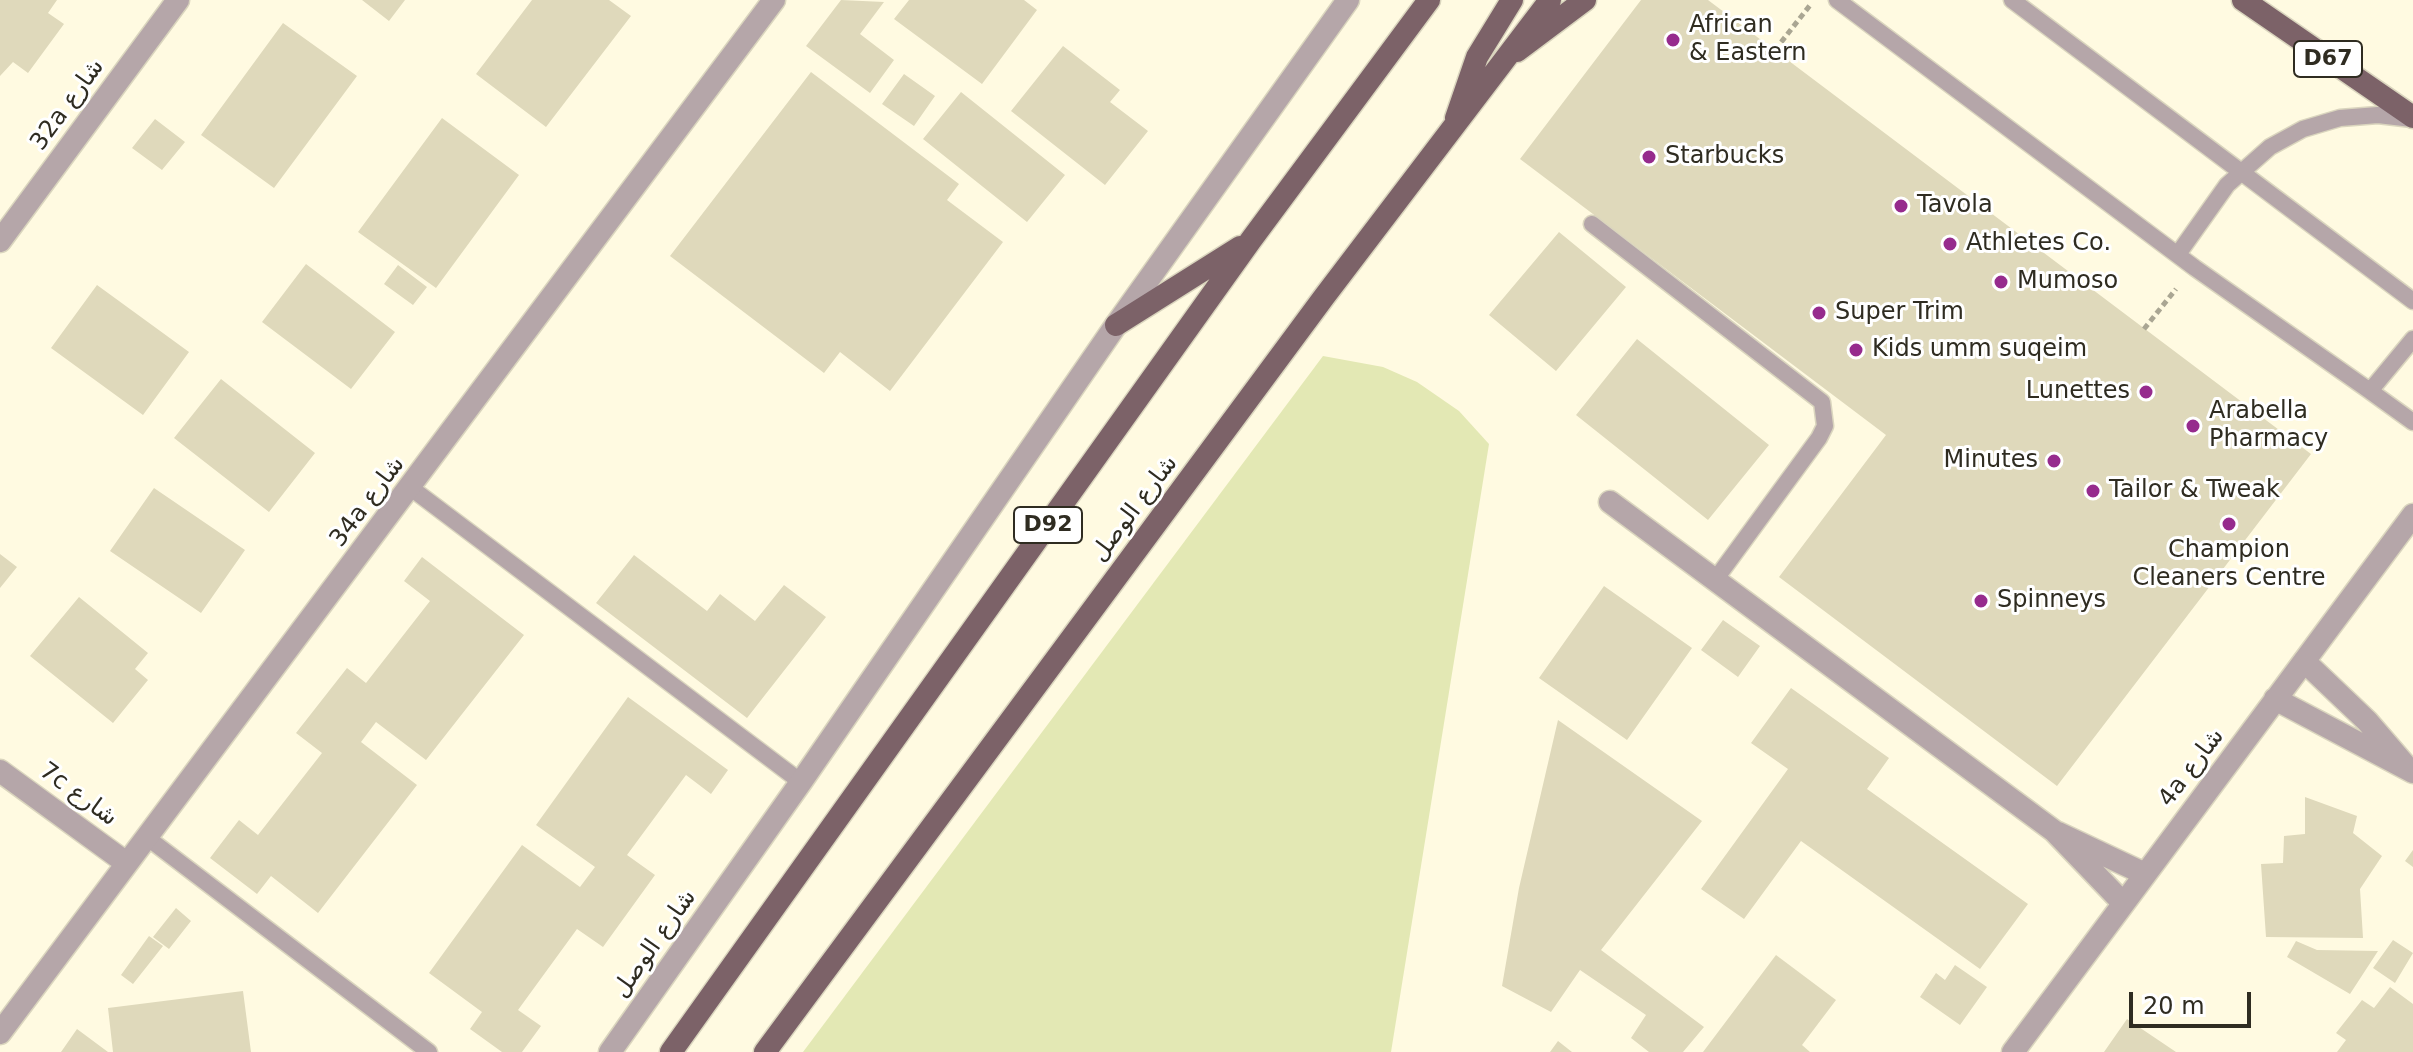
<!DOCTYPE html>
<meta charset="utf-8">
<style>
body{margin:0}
#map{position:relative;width:2413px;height:1052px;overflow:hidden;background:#fffae1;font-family:"DejaVu Sans",sans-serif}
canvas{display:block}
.scale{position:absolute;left:2129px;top:992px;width:122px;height:36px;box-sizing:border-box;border:4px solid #2f2c21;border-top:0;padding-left:10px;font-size:24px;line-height:28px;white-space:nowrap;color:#2f2c21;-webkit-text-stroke:6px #fff;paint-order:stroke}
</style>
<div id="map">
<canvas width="2413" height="1052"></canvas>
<div class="scale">20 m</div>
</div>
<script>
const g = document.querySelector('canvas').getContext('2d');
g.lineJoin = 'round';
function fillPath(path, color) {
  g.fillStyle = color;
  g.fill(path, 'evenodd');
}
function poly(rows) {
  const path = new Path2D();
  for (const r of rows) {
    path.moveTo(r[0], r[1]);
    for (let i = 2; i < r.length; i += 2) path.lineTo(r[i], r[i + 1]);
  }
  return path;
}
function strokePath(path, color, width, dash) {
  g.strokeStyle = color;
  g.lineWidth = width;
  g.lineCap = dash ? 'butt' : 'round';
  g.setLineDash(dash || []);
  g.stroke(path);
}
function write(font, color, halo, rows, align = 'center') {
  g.font = font + ' "DejaVu Sans",Cairo,sans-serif';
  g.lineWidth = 6;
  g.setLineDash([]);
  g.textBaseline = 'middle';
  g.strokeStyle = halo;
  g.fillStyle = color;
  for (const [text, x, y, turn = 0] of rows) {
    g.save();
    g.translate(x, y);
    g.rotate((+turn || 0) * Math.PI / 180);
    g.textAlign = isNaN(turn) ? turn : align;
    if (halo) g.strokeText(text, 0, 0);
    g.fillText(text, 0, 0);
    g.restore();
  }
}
const green = poly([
 [1323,356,1383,367,1417,382,1459,411,1489,444,1391,1052,803,1052]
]);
const building = poly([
 [0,0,57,0,48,13,64,24,28,73,13,62,0,76],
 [362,0,405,0,389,21],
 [532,0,609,0,631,16,546,127,476,74],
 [841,0,884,2,860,34,894,60,870,93,806,46],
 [909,0,1024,0,1037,10,982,84,894,19],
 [1641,0,1708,0,2311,454,2057,786,1779,577,1886,435,1520,159],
 [283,23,357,76,274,188,201,135],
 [1063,46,1120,90,1110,102,1148,131,1105,185,1011,111],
 [811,72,959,184,947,200,1003,242,890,391,840,352,824,373,670,256],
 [904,74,935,96,914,126,882,104],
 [961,92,1065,175,1027,222,923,139],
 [442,118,519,175,436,288,358,232],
 [155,119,185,142,162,170,132,148],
 [1559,232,1626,287,1556,371,1489,315],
 [306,264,395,332,351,389,262,322],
 [398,265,427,287,413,305,384,284],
 [97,285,189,352,143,415,51,348],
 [1637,339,1769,445,1708,520,1576,415],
 [221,379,315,453,269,512,174,438],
 [154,488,245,550,201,613,110,551],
 [0,554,17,567,0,588],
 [634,555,707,611,720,594,755,621,784,585,826,617,747,718,596,603],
 [422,557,524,635,426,760,376,722,361,742,417,785,318,913,271,876,257,894,210,858,239,820,258,835,322,753,296,733,347,668,366,683,430,601,404,581],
 [1604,586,1692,648,1627,740,1539,678],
 [79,597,148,653,135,669,148,680,113,723,30,656],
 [1723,620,1760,646,1738,677,1701,650],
 [1791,688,1889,758,1867,789,2028,904,1980,969,1801,841,1744,919,1701,889,1788,769,1751,743],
 [628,697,728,770,711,794,686,775,627,855,655,875,603,947,577,929,518,1010,541,1026,522,1052,502,1052,470,1029,482,1012,429,973,522,845,580,887,595,867,536,825],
 [1558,720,1702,821,1601,950,1704,1027,1683,1052,1649,1052,1631,1038,1646,1015,1580,970,1551,1012,1502,986,1519,888],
 [2305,797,2357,816,2353,833,2382,856,2360,889,2363,938,2266,937,2261,864,2283,863,2284,836,2305,834],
 [2413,850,2413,867,2405,861],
 [176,908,191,921,169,949,153,937],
 [149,936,163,946,133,984,121,975],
 [2393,940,2413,953,2395,983,2373,968],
 [2296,941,2317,950,2378,951,2350,994,2287,957],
 [1776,955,1836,1000,1802,1045,1810,1052,1703,1052],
 [1955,965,1987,987,1960,1025,1920,997,1936,973,1945,980],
 [2390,987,2413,1004,2413,1052,2337,1052,2346,1040,2336,1033,2362,1000,2374,1008],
 [243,991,251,1052,113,1052,108,1008],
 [2127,1019,2176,1052,2104,1052],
 [77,1029,108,1052,61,1052],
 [1558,1041,1572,1052,1550,1052]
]);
const path = poly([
 [1775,50,1811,4],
 [2144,329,2176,289]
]);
const service = poly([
 [1837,0,2195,268,2370,391,2413,339],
 [2012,0,2413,301],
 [1592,224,1822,402,1825,426,1819,438,1715,580],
 [2178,254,2227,185,2270,147,2303,129,2340,118,2378,115,2412,119],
 [2370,391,2413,422],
 [411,488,801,782],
 [149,839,429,1052]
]);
const minor = poly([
 [0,241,178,0],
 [1610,502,2054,831,2123,903],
 [2304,661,2367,721,2404,764],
 [2275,699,2413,772],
 [0,771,125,862],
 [2058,833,2145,874],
 [0,1033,774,0],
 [610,1052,801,782,1116,325,1348,0],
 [2013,1052,2413,515]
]);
const primary = poly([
 [2243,0,2413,117],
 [1517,51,1585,0],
 [1456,118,1477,57,1512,0],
 [1116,325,1240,247],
 [671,1052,1251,240,1429,0],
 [765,1052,1324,297,1550,0]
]);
const markers = [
 [1673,40,8,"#962b8d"],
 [1649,157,8,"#962b8d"],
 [1901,206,8,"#962b8d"],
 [1950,244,8,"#962b8d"],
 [2001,282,8,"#962b8d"],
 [1819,313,8,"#962b8d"],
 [1856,350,8,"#962b8d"],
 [2146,392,8,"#962b8d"],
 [2193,426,8,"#962b8d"],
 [2054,461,8,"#962b8d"],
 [2093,491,8,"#962b8d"],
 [2229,524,8,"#962b8d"],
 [1981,601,8,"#962b8d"]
];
const shields = [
 [2328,59,68],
 [1048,525,68]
];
const shieldNames = [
 ["D67",2328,59],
 ["D92",1048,525]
];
const poiNames = [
 ["African",1689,26],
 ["& Eastern",1689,54],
 ["Starbucks",1665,157],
 ["Tavola",1917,206],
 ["Athletes Co.",1966,244],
 ["Mumoso",2017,282],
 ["Super Trim",1835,313],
 ["Kids umm suqeim",1872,350],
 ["Lunettes",2130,392,"right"],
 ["Arabella",2209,412],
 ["Pharmacy",2209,440],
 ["Minutes",2038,461,"right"],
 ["Tailor & Tweak",2109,491],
 ["Champion",2229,551,"center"],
 ["Cleaners Centre",2229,579,"center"],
 ["Spinneys",1997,601]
];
const streetNames = [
 ["32a شارع",68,105,-54],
 ["34a شارع",368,502,-53],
 ["شارع الوصل",1135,509,-53],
 ["4a شارع",2192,768,-53],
 ["7c شارع",78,795,36],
 ["شارع الوصل",655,944,-55]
];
fillPath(green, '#e3e8b4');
fillPath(building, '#dfd9bb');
strokePath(service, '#dad5be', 19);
strokePath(minor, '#dad5be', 25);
strokePath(primary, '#dad5be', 25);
strokePath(path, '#aaa693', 5, [6, 4]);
strokePath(service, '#b5a6a9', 16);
strokePath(minor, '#b5a6a9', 22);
strokePath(primary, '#7c6268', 22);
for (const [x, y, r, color] of markers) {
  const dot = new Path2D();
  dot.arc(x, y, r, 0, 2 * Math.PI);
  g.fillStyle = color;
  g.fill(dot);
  strokePath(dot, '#fff', 3);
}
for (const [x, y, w] of shields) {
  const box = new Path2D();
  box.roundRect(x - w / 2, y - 18, w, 36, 6);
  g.fillStyle = '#fff';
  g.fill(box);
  strokePath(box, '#2f2c21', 2);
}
write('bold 22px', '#2f2c21', null, shieldNames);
write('24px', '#2f2c21', '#fff', poiNames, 'left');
write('24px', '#2f2c21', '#fff', streetNames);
</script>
